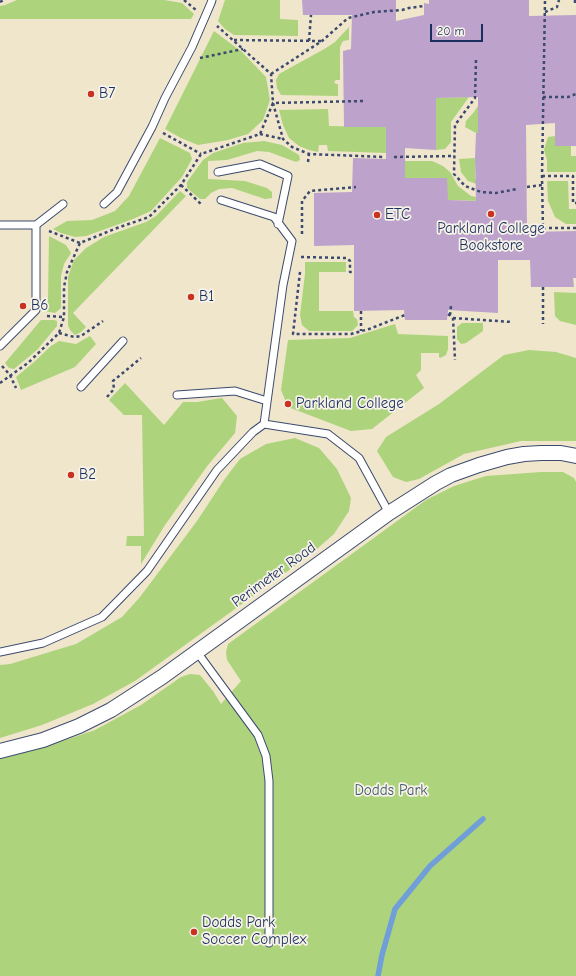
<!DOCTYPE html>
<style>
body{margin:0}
#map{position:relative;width:576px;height:976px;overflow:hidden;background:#efe6cb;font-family:"Comic Neue",sans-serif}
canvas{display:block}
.scale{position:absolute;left:430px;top:24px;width:53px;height:18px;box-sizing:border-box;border:2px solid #1b2f5e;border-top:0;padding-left:5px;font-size:12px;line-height:14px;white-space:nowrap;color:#1b2f5e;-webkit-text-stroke:3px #f7f3e8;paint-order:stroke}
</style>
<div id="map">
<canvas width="576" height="976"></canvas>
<div class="scale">20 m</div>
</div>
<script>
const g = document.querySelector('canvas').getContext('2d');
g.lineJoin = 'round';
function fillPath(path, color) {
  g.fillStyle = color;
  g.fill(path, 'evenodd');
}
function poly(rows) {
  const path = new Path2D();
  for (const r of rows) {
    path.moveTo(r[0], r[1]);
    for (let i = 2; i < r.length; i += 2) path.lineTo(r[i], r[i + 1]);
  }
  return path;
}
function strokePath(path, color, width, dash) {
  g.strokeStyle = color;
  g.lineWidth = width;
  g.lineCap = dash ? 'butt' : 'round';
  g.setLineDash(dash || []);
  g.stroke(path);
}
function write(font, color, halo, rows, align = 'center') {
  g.font = font + ' "Comic Neue",sans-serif';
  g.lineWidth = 3.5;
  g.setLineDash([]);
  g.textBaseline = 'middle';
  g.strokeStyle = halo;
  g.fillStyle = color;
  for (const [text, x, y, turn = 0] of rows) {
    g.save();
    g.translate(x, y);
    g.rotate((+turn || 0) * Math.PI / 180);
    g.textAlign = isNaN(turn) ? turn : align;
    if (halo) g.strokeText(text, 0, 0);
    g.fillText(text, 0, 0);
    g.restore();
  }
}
const green = poly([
 [17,0,164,0,182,3,194,14,191,19,0,19,0,6,5,5],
 [225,0,280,0,280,19,298,20,298,36,234,35,225,29,218,21],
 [349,27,349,40,343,41,340,47,340,80,336,80,334,82,336,84,338,84,338,96,281,95,277,88,276,80,279,74,326,48,335,42],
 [214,31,242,52,266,77,270,100,263,120,248,134,228,140,198,145,181,138,165,129],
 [469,97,451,122,451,142,445,149,436,150,436,98],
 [481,101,478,133,476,133,465,127,466,121,474,112],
 [328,109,329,126,386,127,386,153,328,151,327,145,319,145,318,152,309,150,299,146,289,138,283,125,279,110],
 [555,136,555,146,571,146,571,156,576,156,576,172,547,172,547,160,544,150,548,137],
 [160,138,190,153,192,159,182,177,151,211,133,219,86,236,75,237,61,233,53,229,67,221,92,220,115,211,129,196],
 [264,141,282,145,299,155,300,160,296,162,269,152,257,151,227,160,208,161,208,179,245,181,267,188,272,192,272,198,265,199,232,188,219,189,211,193,205,199,200,199,187,188,187,182,203,160,213,153,243,143],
 [475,158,475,179,517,180,482,186,468,181,461,172,459,159],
 [404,161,432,161,443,166,450,172,458,186,471,196,492,200,517,202,448,200,405,178],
 [547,181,568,181,569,209,576,209,576,224,566,224,555,217,548,201],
 [180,191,186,196,73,313,86,327,81,332,75,335,70,330,68,325,68,277,74,260,86,248,104,237,146,222,156,216],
 [49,236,66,245,71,253,64,264,61,276,61,308,55,313,45,311,48,300],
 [305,262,346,262,346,272,319,272,319,311,353,311,354,317,357,319,358,325,352,331,309,331,302,325,300,315,305,274],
 [554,292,576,293,576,325,560,321,555,316],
 [41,320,54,320,57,321,57,326,37,350,14,369,9,368,5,363],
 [462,323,483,323,483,331,466,343,461,344,457,339,457,327],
 [395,324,398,334,448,336,448,349,446,355,440,358,439,357,439,353,421,353,421,370,416,375,424,388,372,429,351,431,288,407,281,390,288,340,350,338],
 [90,336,96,344,75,367,21,390,16,377,33,363,51,346,59,341,76,344],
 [529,350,556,352,576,358,576,441,521,441,464,454,419,479,406,482,393,477,377,451,386,437,439,404,504,355],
 [125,383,164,425,183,402,197,402,222,398,237,416,235,433,208,465,165,525,141,564,141,546,126,546,127,536,144,536,142,415,124,415,109,400],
 [295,438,319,448,337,469,351,498,349,511,334,534,310,555,135,681,93,704,42,725,0,738,0,665,10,664,76,644,122,617,140,597,197,521,224,480,240,459,266,444],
 [541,472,563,472,574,478,576,482,576,976,0,976,0,759,42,748,95,730,141,705,181,677,190,674,200,675,213,691,221,704,241,681,227,660,226,652,228,644,426,500,454,486,486,476]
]);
const stream = poly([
 [378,976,382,955,395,909,430,866,483,819]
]);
const building = poly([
 [302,0,396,0,396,21,424,15,424,3,429,4,429,0,529,0,529,16,576,15,576,146,555,146,555,123,526,125,527,232,576,231,576,278,573,278,574,287,531,287,530,260,498,260,498,313,448,310,447,320,405,320,404,310,354,311,354,245,314,246,314,193,352,192,353,158,386,159,386,127,344,127,343,51,351,49,352,15,303,15],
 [478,97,478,133,476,133,475,158,476,201,448,200,447,178,405,178,405,148,436,150,436,98]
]);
const path = poly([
 [184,0,196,10],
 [575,0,575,6],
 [0,2,4,0],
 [545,12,557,7,559,0],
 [234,40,321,41],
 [309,41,311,15],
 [200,58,243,49],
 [476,60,475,98,455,125,454,174,465,186,481,192,496,193,517,189],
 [271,74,322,41,348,18,374,12,402,10,409,8,424,6],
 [543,97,568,97,576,94],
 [363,101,273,103,283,139,292,147,309,154,385,157],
 [163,133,201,154],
 [260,134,283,139],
 [394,157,454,156],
 [308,162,309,154],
 [542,176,573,176,573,203,576,203],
 [181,185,202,205],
 [527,187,542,185],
 [543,228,576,228],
 [49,231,80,243],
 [543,232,542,176,545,0],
 [302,234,302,201,310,191,356,187],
 [301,257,347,258,350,261,350,272,354,272],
 [300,272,293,334,351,334,369,329,405,315],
 [543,287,543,324],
 [361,311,361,331],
 [448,314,453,318,455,360],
 [450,315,451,306],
 [47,316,64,317],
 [453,318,512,322],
 [59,333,70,336,75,337,81,336,103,321],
 [2,366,10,375,16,388],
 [0,383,28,363,59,333,64,317,64,287,67,272,80,243,117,228,149,217,181,185,201,154,260,134,273,103,271,74,217,26],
 [107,397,114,389,113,381,141,358]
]);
const service = poly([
 [218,172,260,164,288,176,278,224],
 [221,200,274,217,292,241,283,285,264,424],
 [104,204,117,192,152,127,165,98,192,47,211,3,212,0],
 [0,225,36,225],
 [0,346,36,310,36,225,63,204],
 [81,387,123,341],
 [177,395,235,391,267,401],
 [0,652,43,643,102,617,147,571,217,470,253,432,264,424,328,434,359,458,389,513],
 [197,652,258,735,266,756,269,781,269,943]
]);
const minor = poly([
 [0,751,43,740,79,726,111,710,162,677,389,513,436,483,451,475,479,465,507,457,524,454,541,453,561,453,576,456]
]);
const markers = [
 [91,94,4,"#c8321e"],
 [491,214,4,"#c8321e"],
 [377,215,4,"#c8321e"],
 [191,297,4,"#c8321e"],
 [23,306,4,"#c8321e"],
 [288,404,4,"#c8321e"],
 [71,475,4,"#c8321e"],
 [194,932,4,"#c8321e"]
];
const poiNames = [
 ["B7",99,94],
 ["ETC",385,215],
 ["Parkland College",491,229,"center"],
 ["Bookstore",491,246,"center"],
 ["B1",199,297],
 ["B6",31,306],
 ["Parkland College",296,404],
 ["B2",79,475],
 ["Dodds Park",202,923],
 ["Soccer Complex",202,940]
];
const streetNames = [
 ["Perimeter Road",274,575,-36]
];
const parkNames = [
 ["Dodds Park",391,791]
];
fillPath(green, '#aed37d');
strokePath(stream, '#709ed9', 5.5);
fillPath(building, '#bda2cb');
strokePath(service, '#3b4a6e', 9);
strokePath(minor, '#3b4a6e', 16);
strokePath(path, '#3b4a6e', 2.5, [3, 3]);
strokePath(service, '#fff', 7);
strokePath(minor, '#fff', 14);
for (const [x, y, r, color] of markers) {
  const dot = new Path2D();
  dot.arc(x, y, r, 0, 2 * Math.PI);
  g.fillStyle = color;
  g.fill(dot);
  strokePath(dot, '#f7f3e8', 1.5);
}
write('15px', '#1b2f5e', '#f7f3e8', poiNames, 'left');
write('15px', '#1b2f5e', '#f7f3e8', streetNames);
write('15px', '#405866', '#f7f3e8', parkNames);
</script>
